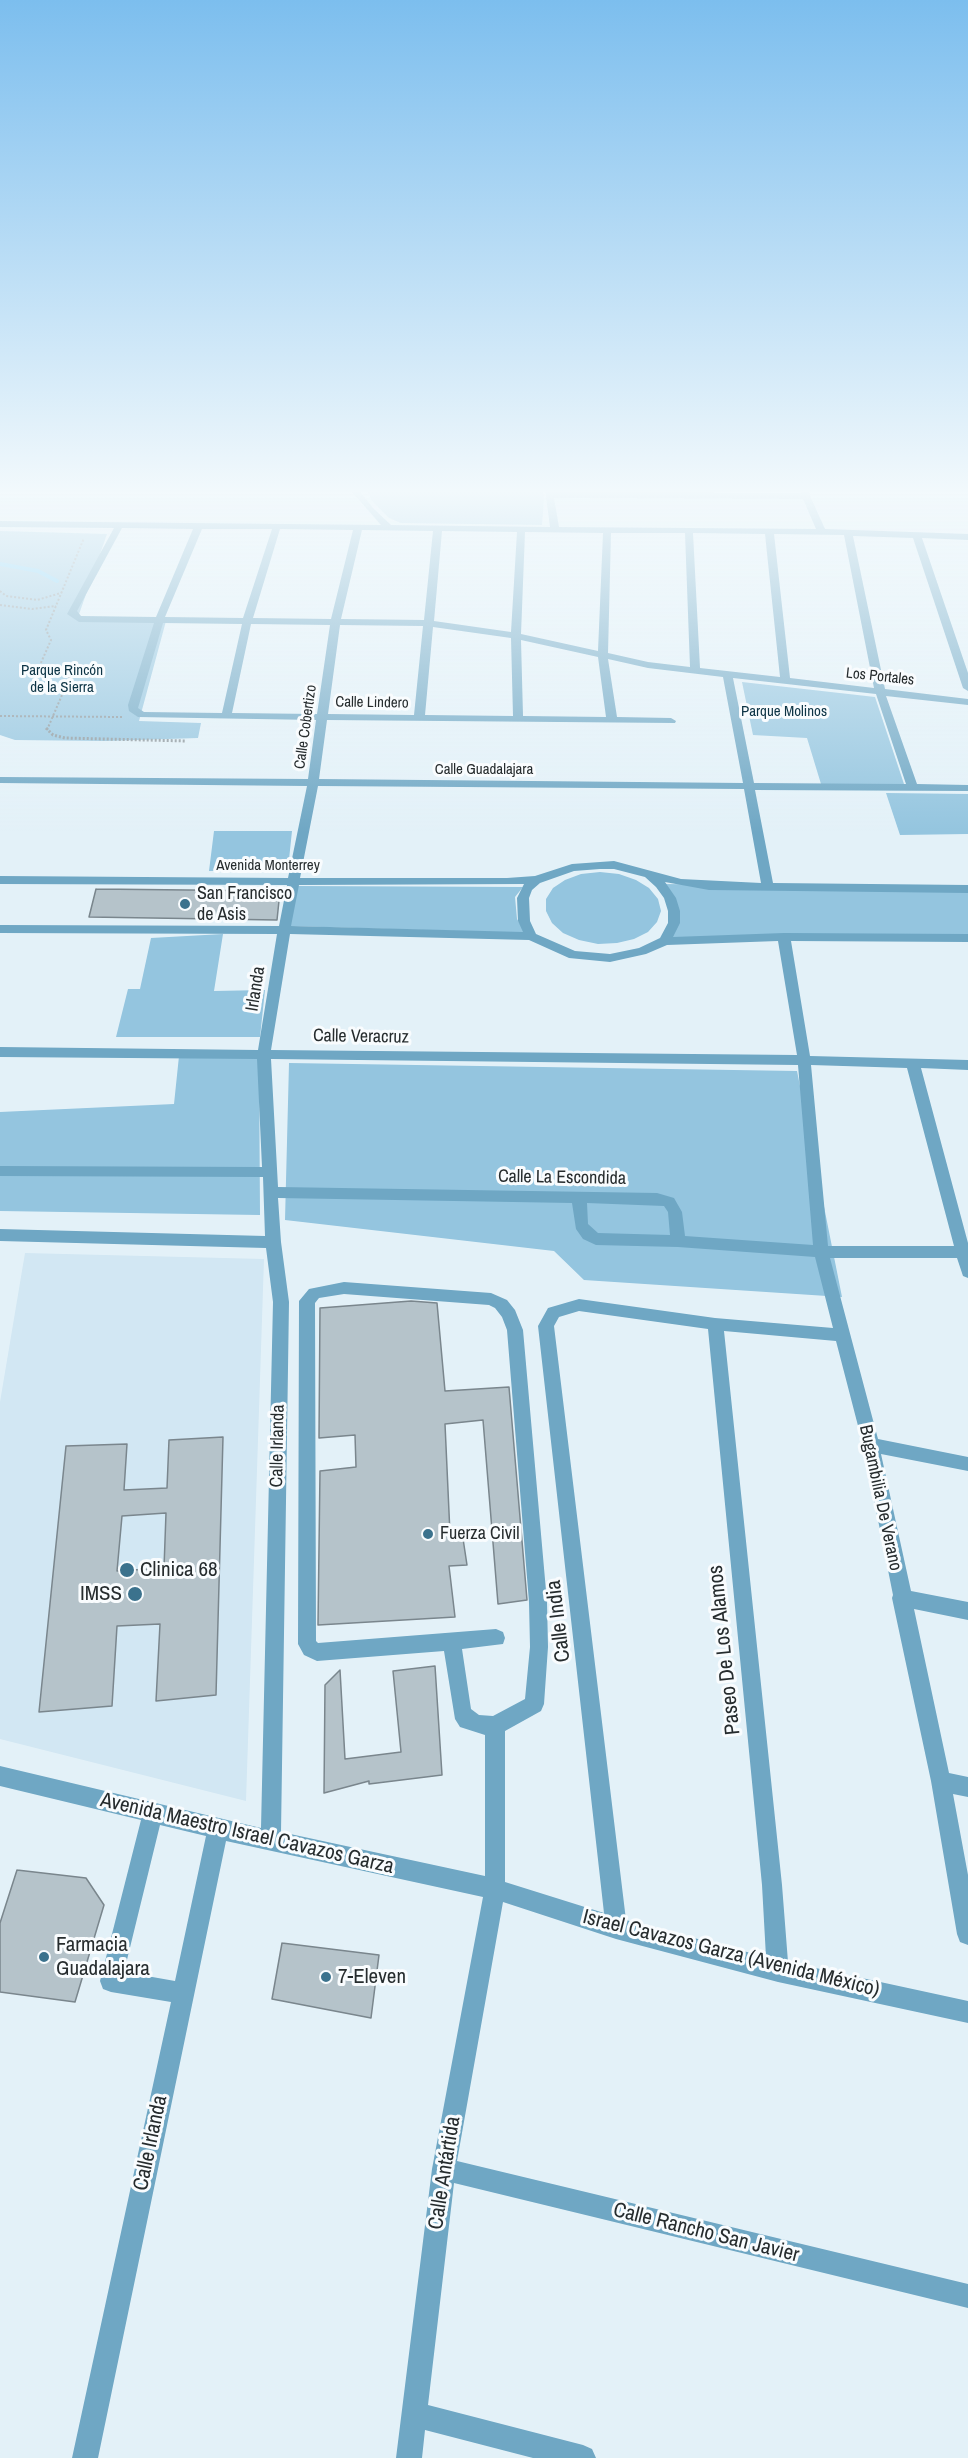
<!DOCTYPE html>
<meta charset="utf-8">
<style>
body{margin:0}
canvas{display:block;background:#e3f1f8}
</style>
<canvas width="968" height="2458"></canvas>
<script>
const g = document.querySelector('canvas').getContext('2d');
g.lineJoin = 'round';
function fillPath(path, color) {
  g.fillStyle = color;
  g.fill(path, 'evenodd');
}
function poly(rows) {
  const path = new Path2D();
  for (const r of rows) {
    path.moveTo(r[0], r[1]);
    for (let i = 2; i < r.length; i += 2) path.lineTo(r[i], r[i + 1]);
  }
  return path;
}
function strokePath(path, color, width, dash) {
  g.strokeStyle = color;
  g.lineWidth = width;
  g.lineCap = dash ? 'butt' : 'round';
  g.setLineDash(dash || []);
  g.stroke(path);
}
function write(font, color, halo, rows, align = 'center') {
  g.font = font + ' "Archivo Narrow",sans-serif';
  g.lineWidth = 6;
  g.setLineDash([]);
  g.textBaseline = 'middle';
  g.strokeStyle = halo;
  g.fillStyle = color;
  for (const [text, x, y, turn = 0] of rows) {
    g.save();
    g.translate(x, y);
    g.rotate((+turn || 0) * Math.PI / 180);
    g.textAlign = isNaN(turn) ? turn : align;
    if (halo) g.strokeText(text, 0, 0);
    g.fillText(text, 0, 0);
    g.restore();
  }
}
const built = poly([
 [25,1253,264,1259,246,1801,0,1739,0,1402]
]);
const green = poly([
 [367,489,542,489,544,500,542,525,401,523,389,518,372,501],
 [0,531,107,534,77,620,166,621,139,721,201,723,198,738,105,741,15,740,0,735],
 [742,682,875,697,904,784,821,784,807,738,753,735],
 [886,793,968,794,968,834,900,835],
 [214,831,292,831,288,869,209,871],
 [600,872,619,874,636,880,649,888,658,899,661,911,657,922,648,932,634,939,617,943,598,944,579,940,563,933,552,923,546,911,546,899,553,888,565,880,581,874],
 [660,884,968,887,968,940,665,941,674,911],
 [298,886,523,887,515,897,517,919,525,933,290,926],
 [223,934,214,991,265,990,260,1037,116,1037,128,989,140,989,151,938],
 [259,1055,260,1215,0,1211,0,1112,174,1104,179,1056],
 [289,1063,797,1071,842,1297,584,1280,554,1251,285,1220]
]);
const stream = poly([
 [0,564,38,571,57,581]
]);
const building = poly([
 [96,889,280,891,277,920,89,917,96,889],
 [411,1301,437,1303,445,1391,509,1387,527,1600,498,1604,483,1420,445,1424,450,1534,462,1532,467,1565,449,1566,455,1617,318,1625,320,1471,356,1467,355,1435,319,1438,320,1308,411,1301],
 [223,1437,216,1695,156,1701,160,1624,117,1626,112,1706,39,1712,66,1446,127,1444,124,1490,167,1488,169,1440,223,1437],
 [166,1513,164,1568,117,1571,122,1516,166,1513],
 [435,1666,442,1775,369,1784,369,1781,324,1793,325,1685,340,1670,345,1759,401,1752,393,1671,435,1666],
 [17,1870,86,1878,104,1905,75,2002,0,1992,0,1923,17,1870],
 [282,1943,379,1955,371,2018,272,1999,282,1943]
]);
const pathFar1 = poly([
 [0,591,6,596,37,600,61,593],
 [0,605,32,609,56,606],
 [0,716,122,717],
 [47,730,71,674,36,674,51,640,46,630,84,538]
]);
const path = poly([
 [46,728,53,735,65,738,186,741]
]);
const minor = poly([
 [313,489,358,489,373,508,391,525,550,527,545,489,553,489,554,492,801,493,799,489,807,489,825,529,968,534,968,540,922,538,968,673,968,691,963,688,913,538,853,536,885,689,968,699,968,705,886,696,917,784,968,785,968,791,755,790,773,883,968,885,968,893,709,890,665,882,676,898,680,911,680,923,673,937,784,933,968,934,968,942,791,941,810,1056,968,1060,968,1070,921,1068,968,1243,968,1278,963,1276,957,1258,830,1258,878,1439,968,1457,968,1471,881,1454,911,1591,968,1602,968,1620,914,1609,949,1773,968,1777,968,1797,953,1794,968,1875,968,1945,960,1942,957,1934,931,1781,892,1598,893,1595,863,1445,836,1341,724,1331,782,1885,788,1962,968,2001,968,2023,778,1982,616,1939,503,1902,457,2161,968,2284,968,2308,454,2183,428,2405,583,2445,592,2449,596,2458,533,2458,425,2430,422,2458,396,2458,432,2169,483,1897,226,1841,98,2458,72,2458,171,2002,111,1992,103,1989,100,1981,141,1820,0,1786,0,1766,261,1828,273,1302,266,1248,0,1241,0,1229,265,1236,263,1177,0,1176,0,1166,262,1167,257,1059,0,1057,0,1047,258,1050,277,934,0,933,0,925,279,926,287,885,0,884,0,876,288,878,307,786,0,783,0,777,308,779,316,720,138,717,129,711,128,705,154,623,79,622,67,614,114,528,0,527,0,521,381,525,352,492,317,492,313,489],
 [554,498,803,499,816,529,559,527,554,498],
 [122,528,193,529,156,617,81,616,77,611,122,528],
 [202,529,272,529,243,618,165,617,202,529],
 [280,529,353,530,331,619,253,618,280,529],
 [362,530,433,531,424,620,341,619,362,530],
 [442,531,517,532,511,632,434,621,442,531],
 [525,532,603,533,598,651,521,634,525,532],
 [611,533,685,533,690,667,648,662,608,653,611,533],
 [693,533,765,534,780,677,700,668,693,533],
 [774,534,844,535,874,688,790,678,774,534],
 [163,623,242,624,222,713,144,712,138,708,163,623],
 [251,624,330,625,317,714,232,713,251,624],
 [340,625,423,626,414,715,328,714,340,625],
 [433,627,511,638,513,716,425,715,433,627],
 [521,640,598,657,606,717,523,716,521,640],
 [608,659,648,668,723,677,743,783,319,779,327,720,675,723,676,721,671,718,617,717,608,659],
 [733,678,876,694,906,784,754,783,733,678],
 [318,786,744,789,761,883,681,879,614,861,572,864,535,876,507,878,300,878,318,786],
 [600,869,614,869,645,877,656,887,664,898,668,911,668,923,660,938,639,948,610,954,575,951,536,934,530,921,529,898,532,890,540,883,574,871,600,869],
 [524,884,517,898,518,921,523,932,291,926,299,885,524,884],
 [290,934,529,940,569,958,610,962,646,954,667,945,778,941,797,1055,271,1050,290,934],
 [271,1059,798,1065,813,1245,685,1236,682,1212,674,1198,657,1193,278,1187,271,1059],
 [811,1065,907,1068,954,1246,828,1246,811,1065],
 [278,1198,572,1203,576,1229,583,1239,596,1245,678,1247,815,1257,833,1328,715,1318,579,1299,548,1308,538,1326,604,1913,505,1882,505,1731,541,1711,544,1704,548,1647,547,1602,523,1330,515,1310,507,1300,491,1293,344,1282,309,1289,299,1301,298,1644,304,1655,317,1661,444,1651,455,1719,460,1727,485,1735,485,1876,281,1832,289,1302,281,1242,278,1198],
 [587,1203,664,1206,668,1212,670,1235,598,1233,588,1224,587,1203],
 [344,1294,489,1305,495,1308,502,1317,507,1330,529,1602,530,1647,525,1699,493,1716,479,1715,471,1709,462,1649,503,1644,505,1638,503,1632,496,1629,318,1643,316,1641,315,1303,319,1298,344,1294],
 [579,1311,708,1329,762,1885,766,1957,626,1920,554,1326,559,1317,579,1311],
 [160,1825,206,1836,175,1981,124,1972,160,1825]
]);
const markers = [
 [185,904,6,"#3b728d"],
 [428,1534,6,"#3b728d"],
 [127,1570,8,"#3b728d"],
 [135,1594,8,"#3b728d"],
 [44,1957,6,"#3b728d"],
 [326,1977,6,"#3b728d"]
];
const farParknames = [
 ["Parque Rincón",62,671],
 ["de la Sierra",62,688],
 ["Parque Molinos",784,712]
];
const farStreetnames = [
 ["Los Portales",880,677,6],
 ["Calle Lindero",372,703,1],
 ["Calle Cobertizo",306,727,-82],
 ["Calle Guadalajara",484,770],
 ["Avenida Monterrey",268,866]
];
const poiNames = [
 ["San Francisco",197,894],
 ["de Asis",197,915],
 ["Fuerza Civil",440,1534]
];
const streetNames = [
 ["Irlanda",256,989,-81],
 ["Calle Veracruz",361,1037,1],
 ["Calle La Escondida",562,1178,1],
 ["Calle Irlanda",278,1446,-89],
 ["Bugambilia De Verano",880,1498,78]
];
const nearPoinames = [
 ["Clinica 68",140,1570],
 ["IMSS",122,1594,"right"],
 ["Farmacia",56,1945],
 ["Guadalajara",56,1969],
 ["7-Eleven",338,1977]
];
const nearStreetnames = [
 ["Calle India",559,1621,-97],
 ["Paseo De Los Alamos",725,1650,-96],
 ["Avenida Maestro Israel Cavazos Garza",247,1834,13],
 ["Israel Cavazos Garza (Avenida México)",731,1954,14],
 ["Calle Irlanda",151,2143,-78],
 ["Calle Antártida",445,2173,-81],
 ["Calle Rancho San Javier",706,2233,14]
];
fillPath(built, '#d2e7f3');
fillPath(green, '#94c5df');
strokePath(stream, '#7bcef7', 4);
fillPath(building, '#b5c3ca');
strokePath(building, '#7a868d', 1.5);
strokePath(pathFar1, '#8c969b', 2, [2, 2]);
strokePath(path, '#8c969b', 3, [2, 2]);
fillPath(minor, '#6fa7c4');
const sky = g.createLinearGradient(0, 0, 0, 833);
sky.addColorStop(0, '#7cbeee');
sky.addColorStop(0.59, '#f2f9fc');
sky.addColorStop(1, '#f2f9fc00');
g.fillStyle = sky;
g.fillRect(0, 0, 968, 833);
for (const [x, y, r, color] of markers) {
  const dot = new Path2D();
  dot.arc(x, y, r, 0, 2 * Math.PI);
  g.fillStyle = color;
  g.fill(dot);
  strokePath(dot, '#f9fcfe', 2);
}
write('15px', '#0d3445', '#f9fcfe', farParknames);
write('15px', '#262c2e', '#f9fcfe', farStreetnames);
write('18px', '#262c2e', '#f9fcfe', poiNames, 'left');
write('18px', '#262c2e', '#f9fcfe', streetNames);
write('21px', '#262c2e', '#f9fcfe', nearPoinames, 'left');
write('21px', '#262c2e', '#f9fcfe', nearStreetnames);
</script>
